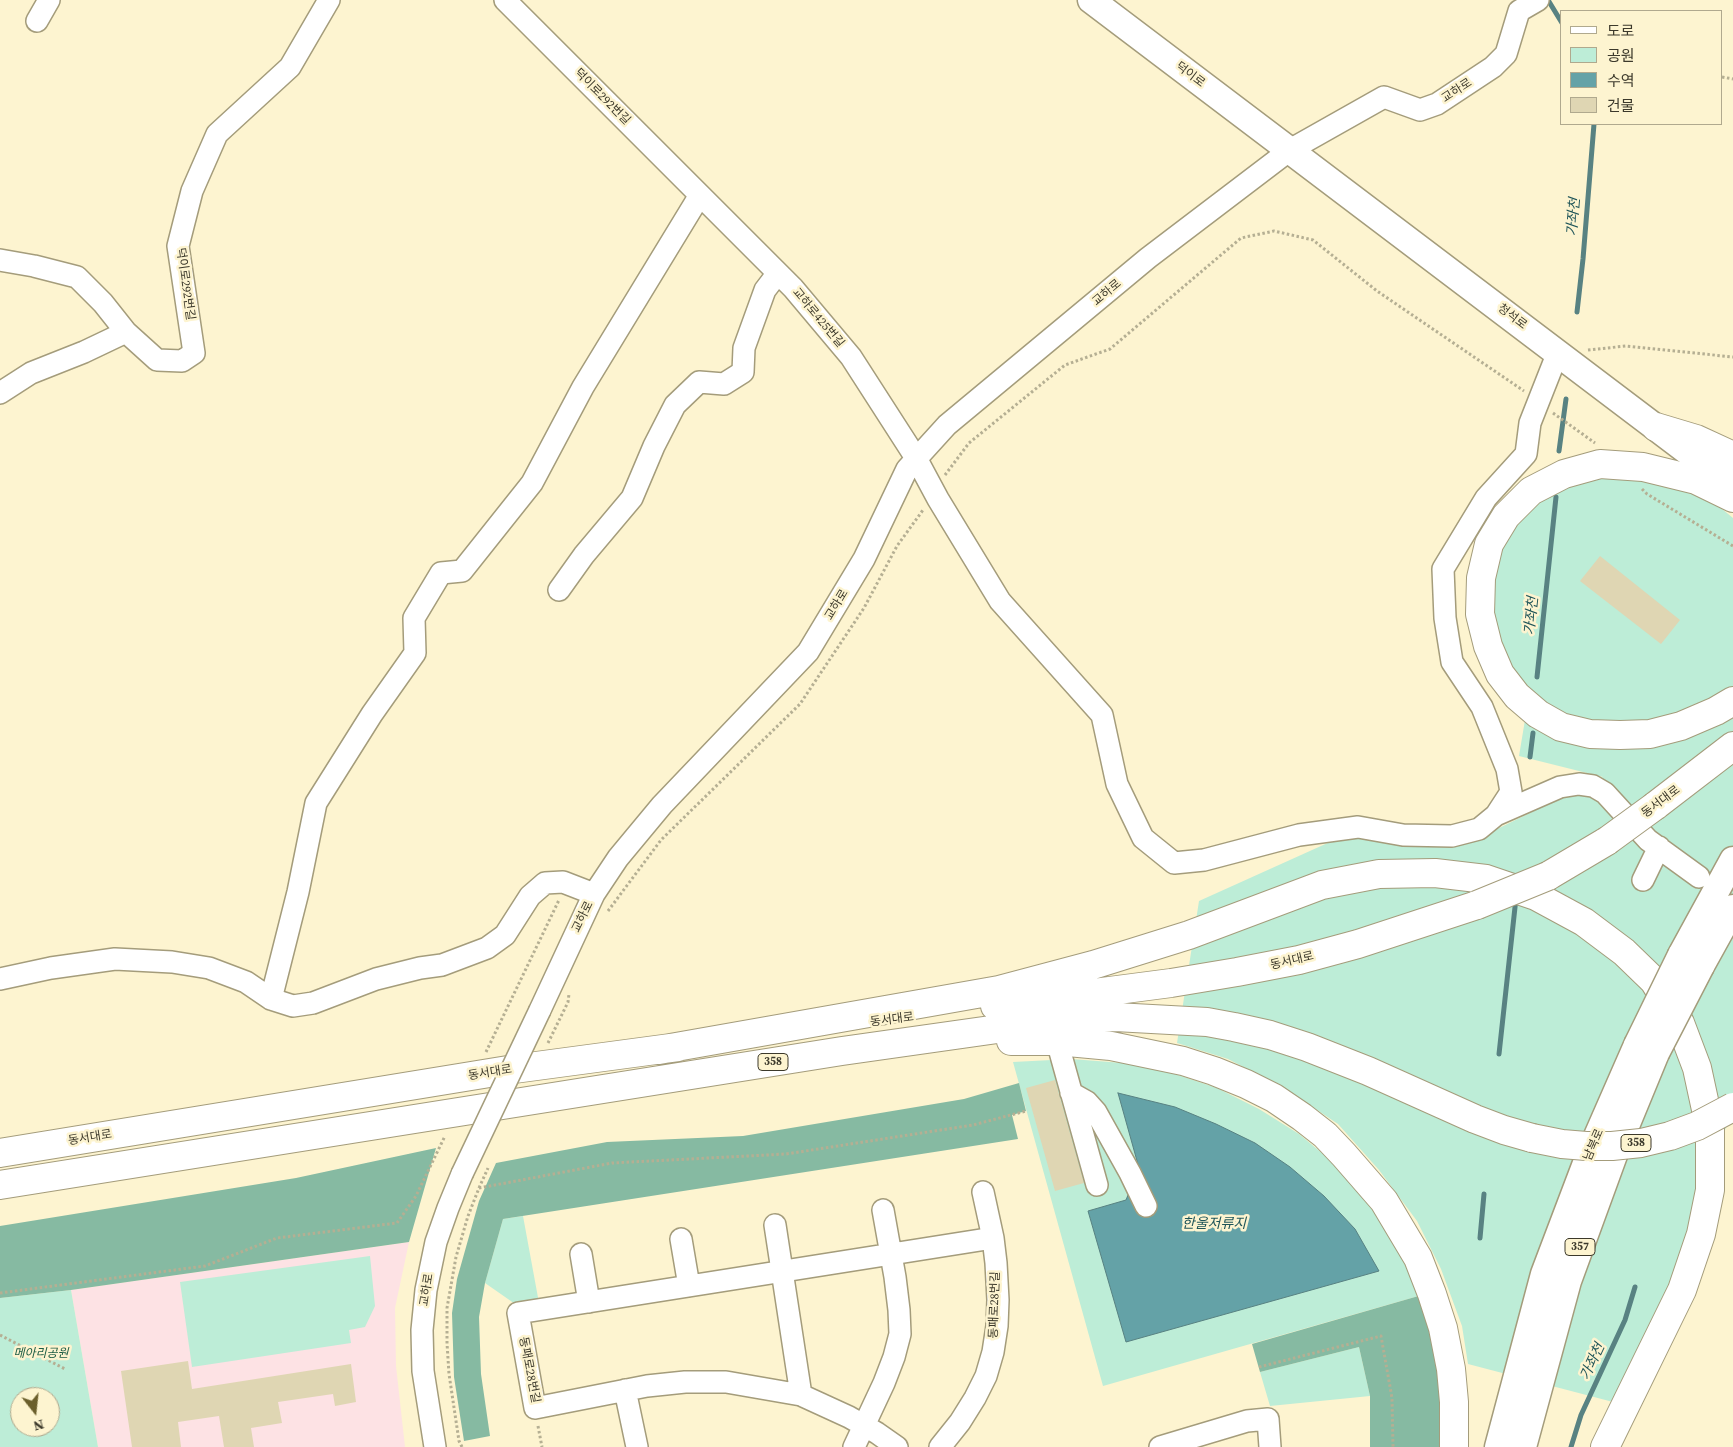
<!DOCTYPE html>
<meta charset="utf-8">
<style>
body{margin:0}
#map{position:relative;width:1733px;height:1447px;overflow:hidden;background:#fdf4d0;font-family:"Source Serif 4","Noto Sans KR",serif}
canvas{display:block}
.legend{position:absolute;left:1560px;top:10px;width:162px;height:115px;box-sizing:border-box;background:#fdf4d0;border:1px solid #b0a98e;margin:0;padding:6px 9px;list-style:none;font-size:15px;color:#3c392b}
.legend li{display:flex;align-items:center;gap:10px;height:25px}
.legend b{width:25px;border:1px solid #b0a98e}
.north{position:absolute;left:10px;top:1387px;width:50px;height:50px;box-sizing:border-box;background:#fdf4d0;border:1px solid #b0a98e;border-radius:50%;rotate:164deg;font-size:14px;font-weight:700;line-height:20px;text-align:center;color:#3c392b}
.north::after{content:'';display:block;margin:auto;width:18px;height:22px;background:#6b5f2c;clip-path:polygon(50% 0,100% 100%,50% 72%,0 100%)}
</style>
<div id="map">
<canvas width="1733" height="1447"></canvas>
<ul class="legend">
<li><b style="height:6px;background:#fff"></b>도로</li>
<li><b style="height:14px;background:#bdedd7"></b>공원</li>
<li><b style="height:14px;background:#64a2a7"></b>수역</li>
<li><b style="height:14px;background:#dfd6b3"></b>건물</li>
</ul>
<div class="north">N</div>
</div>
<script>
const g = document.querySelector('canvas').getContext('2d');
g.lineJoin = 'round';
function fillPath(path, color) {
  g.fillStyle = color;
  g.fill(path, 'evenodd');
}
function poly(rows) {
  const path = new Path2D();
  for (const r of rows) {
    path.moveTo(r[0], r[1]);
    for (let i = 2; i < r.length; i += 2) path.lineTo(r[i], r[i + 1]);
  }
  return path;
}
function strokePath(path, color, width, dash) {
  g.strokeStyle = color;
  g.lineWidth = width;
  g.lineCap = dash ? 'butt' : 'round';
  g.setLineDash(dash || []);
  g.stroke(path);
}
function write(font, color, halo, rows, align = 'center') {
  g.font = font + ' "Source Serif 4","Noto Sans KR",serif';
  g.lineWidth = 5;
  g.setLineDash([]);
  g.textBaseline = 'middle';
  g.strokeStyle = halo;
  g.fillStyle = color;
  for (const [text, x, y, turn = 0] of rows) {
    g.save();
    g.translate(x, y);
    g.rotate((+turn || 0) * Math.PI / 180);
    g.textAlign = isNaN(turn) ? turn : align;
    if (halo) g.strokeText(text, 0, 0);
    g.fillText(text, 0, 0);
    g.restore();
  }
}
const education = poly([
 [409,1242,395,1308,396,1366,405,1447,98,1447,71,1290]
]);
const green = poly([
 [1598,475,1671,480,1716,504,1733,518,1733,1115,1697,1181,1689,1228,1673,1282,1613,1402,1468,1364,1462,1326,1441,1269,1417,1221,1379,1170,1338,1124,1284,1088,1228,1059,1177,1043,1199,901,1352,832,1487,834,1603,777,1519,756,1530,690,1513,669,1500,643,1492,611,1493,578,1500,550,1514,523,1537,499],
 [1071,1059,1123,1063,1169,1072,1217,1088,1259,1109,1299,1134,1334,1163,1364,1195,1395,1239,1422,1295,1103,1386,1013,1062],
 [523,1216,539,1303,518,1306,485,1283,503,1219],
 [370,1256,375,1306,365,1327,349,1330,351,1343,192,1367,180,1282],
 [71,1290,98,1447,0,1447,0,1298],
 [20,1397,50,1397,50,1427,20,1427],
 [1359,1347,1370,1396,1270,1406,1260,1372]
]);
const forest = poly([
 [1019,1083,1026,1111,1012,1115,1018,1139,503,1219,485,1283,479,1317,481,1374,490,1436,464,1441,454,1377,452,1313,457,1279,479,1201,496,1163,607,1142,743,1136,964,1099],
 [436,1148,409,1242,71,1290,0,1298,0,1226,296,1178],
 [1422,1295,1434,1339,1439,1380,1442,1447,1370,1447,1370,1396,1359,1347,1260,1372,1252,1344]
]);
const water = poly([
 [1118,1093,1175,1107,1216,1124,1255,1143,1290,1167,1324,1196,1355,1229,1379,1271,1126,1342,1088,1211,1126,1200,1139,1168,1118,1093]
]);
const stream = poly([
 [1548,0,1562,23],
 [1577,312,1583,259,1594,124],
 [1559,451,1566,399],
 [1537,677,1556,497],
 [1530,757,1533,733],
 [1499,1054,1516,898],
 [1480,1238,1484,1194],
 [1571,1447,1581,1415,1625,1320,1635,1287]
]);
const building = poly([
 [1600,556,1680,620,1661,644,1580,581],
 [1055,1080,1084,1183,1055,1191,1026,1088],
 [188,1361,192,1389,351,1364,356,1402,335,1406,333,1394,278,1402,282,1423,251,1428,254,1447,224,1447,219,1416,178,1422,181,1447,132,1447,121,1371]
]);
const path = poly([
 [1722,77,1733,79],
 [1588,350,1626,346,1733,357],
 [1553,413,1595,443],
 [945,475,969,443,1065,365,1110,349,1241,238,1274,231,1313,240,1377,291,1524,391],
 [1642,489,1647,494,1733,546],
 [608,911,661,840,800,704,864,608,897,546,923,510],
 [548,1043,568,1002,569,994],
 [486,1052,559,900],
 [479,1188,488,1168],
 [0,1293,205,1266,277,1238,397,1223,416,1196,445,1136],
 [0,1335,65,1369],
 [1259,1367,1381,1336,1392,1398,1393,1447],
 [538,1426,542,1447],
 [462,1447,459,1441,449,1374,447,1343,447,1308,456,1257,468,1216,479,1188,612,1163,786,1154,973,1125,1026,1111]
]);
const minor = poly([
 [505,0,793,288,851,357,916,458,938,499,1000,601,1102,715,1117,784,1143,838,1174,863,1204,860,1299,835,1358,827,1403,835,1452,836,1479,829,1496,815,1511,792,1507,769,1482,707,1452,662,1445,618,1443,569,1486,498,1526,454,1530,423,1558,352],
 [37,21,49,0],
 [0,260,34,266,77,277,103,303,126,332,157,360,182,361,194,353,178,246,192,191,217,134,290,67,329,0],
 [0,393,31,373,84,352,126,332],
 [559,590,584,555,632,498,654,446,675,405,699,382,724,384,743,372,744,348,765,290,778,273],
 [1496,815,1560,787,1579,784,1593,786,1605,793,1648,840,1699,877],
 [1643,880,1659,847],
 [0,979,51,968,115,959,172,962,209,968,246,982,271,999,293,1006,313,1003,376,979,420,968,442,965,487,948,505,935,530,896,545,883,563,882,594,894],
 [271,999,298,892,316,803,372,714,415,653,414,618,441,573,462,571,532,483,583,387,700,195],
 [540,1010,594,894,618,858,662,805,808,652,864,559,907,469,947,425,1148,258,1290,150,1384,97,1420,110,1437,104,1493,67,1506,54,1519,11,1538,0],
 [1057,1041,1097,1185],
 [1071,1093,1087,1102,1096,1112,1130,1173,1146,1206],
 [983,1192,993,1238],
 [775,1225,801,1395],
 [681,1239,689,1286],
 [581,1254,589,1302],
 [625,1390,637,1447],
 [435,1447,423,1371,422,1330,426,1290,436,1242,448,1208,462,1174],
 [854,1447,884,1383,894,1357,900,1334,899,1310,895,1277,883,1210],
 [897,1447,877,1433,849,1417,801,1395,726,1382,685,1382,647,1386,535,1408,518,1313,993,1238,996,1263,998,1300,997,1326,993,1352,986,1376,975,1398,960,1422,940,1447],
 [1160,1447,1247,1421,1268,1419,1270,1447]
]);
const major = poly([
 [1091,0,1733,486],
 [1681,955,1733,860],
 [1701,966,1733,908],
 [1498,1447,1544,1274,1591,1150,1637,1045],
 [1523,1447,1568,1281,1614,1155,1656,1053]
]);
const highway = poly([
 [1656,427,1696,439,1733,456],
 [1733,498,1696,480,1643,467,1600,464,1564,474,1531,491,1506,516,1489,544,1481,578,1480,614,1488,646,1500,674,1517,696,1538,714,1561,727,1590,734,1620,735,1650,734,1681,726,1716,711,1733,701],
 [1655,806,1733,746],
 [1548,876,1607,841],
 [995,1006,1171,983,1237,972,1299,960,1358,944,1477,905],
 [1011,1041,1057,1041,1111,1046,1183,1061,1214,1071,1246,1084,1274,1098,1302,1117,1325,1135,1344,1155,1384,1201,1418,1258,1432,1294,1443,1328,1451,1369,1454,1402,1454,1447],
 [659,1050,999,990,1093,965,1189,935,1322,885,1379,874,1435,873,1486,879,1536,896,1584,922,1624,952,1654,981,1680,1023,1697,1068,1710,1128,1710,1190,1701,1234,1682,1290,1605,1447],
 [0,1153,514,1069,678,1047],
 [0,1185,842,1051,1054,1021,1115,1017,1207,1022,1234,1027,1270,1035,1307,1047,1368,1071,1475,1119,1504,1130,1532,1138]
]);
const minorBridge = poly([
 [462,1174,540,1010]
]);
const majorBridge = poly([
 [1637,1045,1681,955],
 [1656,1053,1701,966]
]);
const highwayBridge = poly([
 [1607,841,1655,806],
 [1477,905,1548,876],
 [1532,1138,1562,1144,1586,1146,1612,1146,1641,1143,1670,1136,1697,1126,1733,1107]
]);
const shields = [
 [773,1062,30],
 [1636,1143,30],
 [1580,1247,30]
];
const shieldNames = [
 ["358",773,1062],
 ["358",1636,1143],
 ["357",1580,1247]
];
const streetNames = [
 ["덕이로",1190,75,37],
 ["교하로",1457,91,-33],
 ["덕이로292번길",602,97,45],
 ["덕이로292번길",185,284,82],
 ["교하로",1107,293,-40],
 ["청석로",1512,317,37],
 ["교하로425번길",818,318,50],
 ["교하로",837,605,-59],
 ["동서대로",1661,802,-37],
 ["교하로",583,917,-64],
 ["동서대로",1292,961,-13],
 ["동서대로",892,1020,-7],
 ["동서대로",490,1073,-9],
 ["동서대로",90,1138,-9],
 ["남북로",1594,1145,-67],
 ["교하로",427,1290,-81],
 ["동패로28번길",995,1305,-88],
 ["동패로28번길",529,1370,79]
];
const parkNames = [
 ["메아리공원",41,1354]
];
const waterNames = [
 ["가좌천",1574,217,-85],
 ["가좌천",1532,616,-84],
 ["한울저류지",1214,1224],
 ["가좌천",1593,1362,-65]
];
fillPath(education, '#fde2e4');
fillPath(green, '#bdedd7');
fillPath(forest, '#86baa2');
fillPath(water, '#64a2a7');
strokePath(water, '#588282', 1);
strokePath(stream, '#588282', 5);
fillPath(building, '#dfd6b3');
strokePath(minor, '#a49c7b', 24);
strokePath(major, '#a49c7b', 29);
strokePath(highway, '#a49c7b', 30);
strokePath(path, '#b5af93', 3, [2.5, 2.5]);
strokePath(minor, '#fff', 21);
strokePath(major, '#fff', 26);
strokePath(highway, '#fff', 28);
strokePath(minorBridge, '#a49c7b', 24, []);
strokePath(majorBridge, '#a49c7b', 29, []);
strokePath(highwayBridge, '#a49c7b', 30, []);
strokePath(minorBridge, '#fff', 21);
strokePath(majorBridge, '#fff', 26);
strokePath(highwayBridge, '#fff', 28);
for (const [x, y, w] of shields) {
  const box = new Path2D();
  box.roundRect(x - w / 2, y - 8.5, w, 17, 4);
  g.fillStyle = '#fdf4d0';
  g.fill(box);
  strokePath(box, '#3c392b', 1);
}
write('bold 11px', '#3c392b', null, shieldNames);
write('12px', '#3c392b', '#fdf4d0', streetNames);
write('italic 12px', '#1c5c44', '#fdf4d0', parkNames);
write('italic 14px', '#1f5559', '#fdf4d0', waterNames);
</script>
